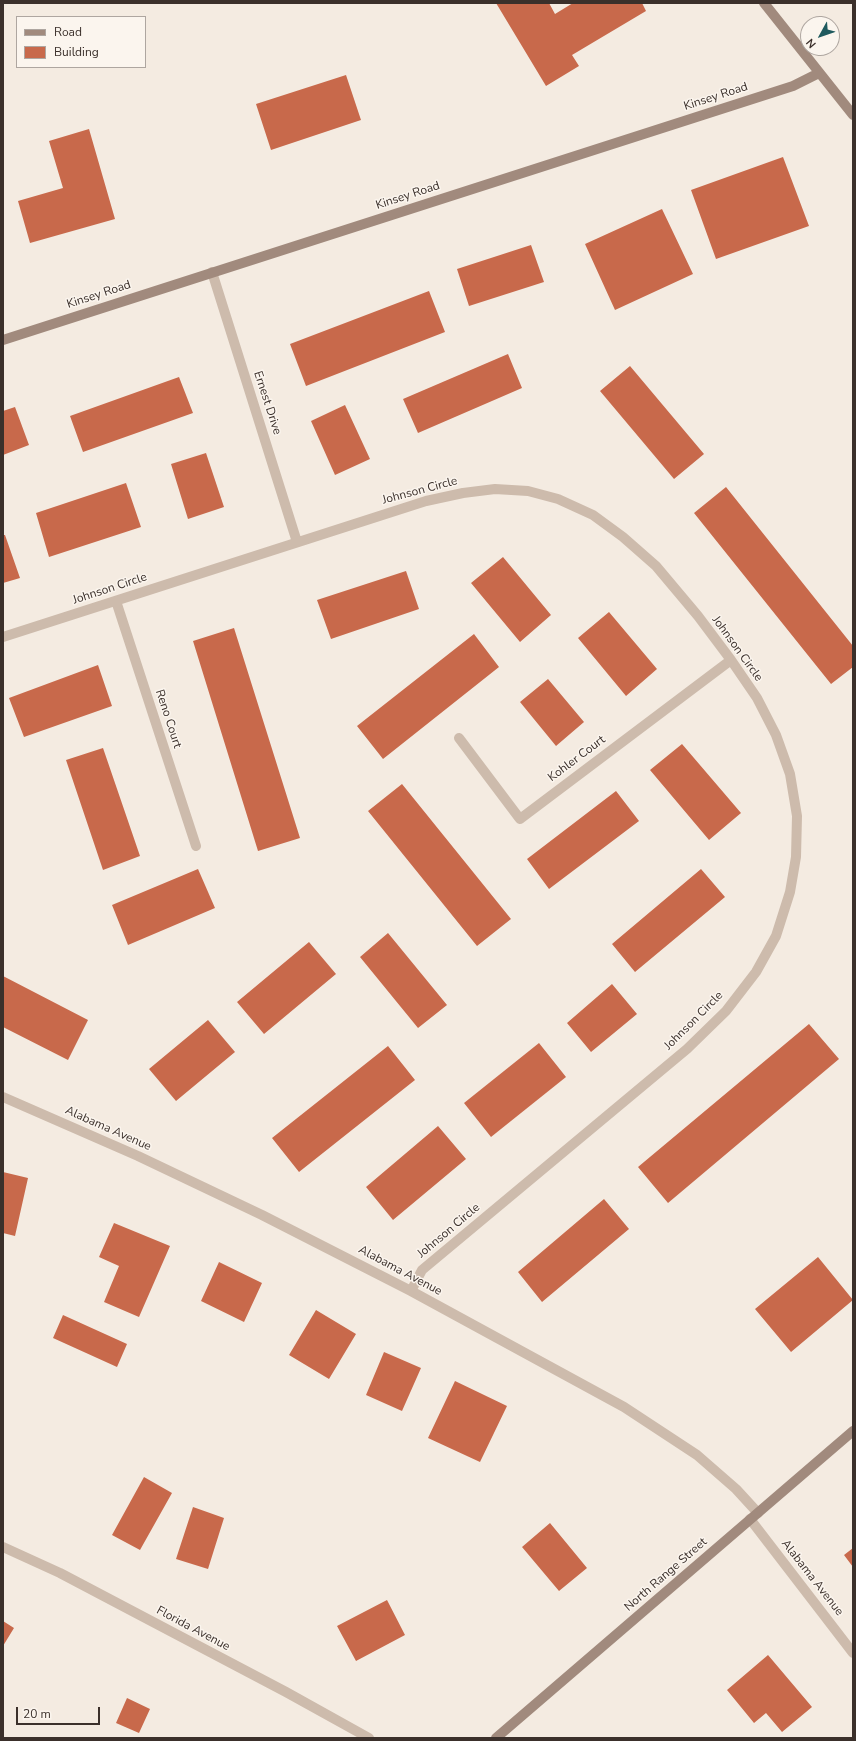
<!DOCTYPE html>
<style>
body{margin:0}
#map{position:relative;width:856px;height:1741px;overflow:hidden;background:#f4ebe1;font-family:"Nunito Sans",sans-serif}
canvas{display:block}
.frame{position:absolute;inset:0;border:4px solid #3b302b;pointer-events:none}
.legend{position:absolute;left:16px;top:16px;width:130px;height:52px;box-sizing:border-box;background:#fbf5ee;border:1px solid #aea6a0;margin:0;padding:5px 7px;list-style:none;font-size:12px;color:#3b302b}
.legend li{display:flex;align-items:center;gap:8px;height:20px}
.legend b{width:20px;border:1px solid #aea6a0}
.north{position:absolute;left:800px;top:16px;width:40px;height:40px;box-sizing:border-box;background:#fbf5ee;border:1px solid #aea6a0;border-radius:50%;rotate:230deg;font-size:11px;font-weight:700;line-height:16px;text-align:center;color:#3b302b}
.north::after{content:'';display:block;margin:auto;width:14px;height:18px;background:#1f5a5e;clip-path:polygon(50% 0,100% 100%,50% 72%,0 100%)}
.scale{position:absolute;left:16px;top:1707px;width:84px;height:18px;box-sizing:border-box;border:2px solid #3b302b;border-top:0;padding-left:5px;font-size:12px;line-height:14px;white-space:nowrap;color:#3b302b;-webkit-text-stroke:3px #fbf5ee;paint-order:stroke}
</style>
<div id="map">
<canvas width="856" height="1741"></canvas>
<div class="frame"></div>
<ul class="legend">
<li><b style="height:5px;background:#a18a7d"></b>Road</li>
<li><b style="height:11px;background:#c8694b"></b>Building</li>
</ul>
<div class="north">N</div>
<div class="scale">20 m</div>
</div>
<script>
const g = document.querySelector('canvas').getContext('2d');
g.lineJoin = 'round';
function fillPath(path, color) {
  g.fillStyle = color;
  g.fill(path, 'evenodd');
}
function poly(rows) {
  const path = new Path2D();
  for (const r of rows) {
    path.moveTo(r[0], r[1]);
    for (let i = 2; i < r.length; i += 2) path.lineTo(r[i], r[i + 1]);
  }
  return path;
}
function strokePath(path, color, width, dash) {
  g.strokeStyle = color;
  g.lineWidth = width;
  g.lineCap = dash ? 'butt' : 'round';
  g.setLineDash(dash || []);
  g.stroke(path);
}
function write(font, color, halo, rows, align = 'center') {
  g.font = font + ' "Nunito Sans",sans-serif';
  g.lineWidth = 3;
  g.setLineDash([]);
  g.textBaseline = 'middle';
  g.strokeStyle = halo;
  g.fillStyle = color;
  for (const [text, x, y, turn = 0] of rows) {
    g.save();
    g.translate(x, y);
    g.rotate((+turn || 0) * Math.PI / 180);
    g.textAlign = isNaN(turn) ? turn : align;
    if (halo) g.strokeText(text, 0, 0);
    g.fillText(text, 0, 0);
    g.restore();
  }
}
const building = poly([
 [496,3,549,3,555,14,573,3,642,3,646,11,572,55,579,66,546,86],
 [346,75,361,120,271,150,256,104],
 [89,129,115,219,30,243,18,201,63,188,49,141],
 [783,157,809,226,716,259,691,190],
 [662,209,693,274,615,310,585,244],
 [531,245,544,282,469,306,457,269],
 [429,291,445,332,306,386,290,344],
 [508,354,522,388,418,433,403,399],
 [630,366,704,454,674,479,600,391],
 [179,377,193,413,83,452,70,416],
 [345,405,370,459,335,475,311,421],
 [15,407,29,445,3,455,3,411],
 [206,453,224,507,188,519,171,464],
 [126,483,141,527,49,557,36,513],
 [726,487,853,646,853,667,831,684,694,513],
 [3,535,5,535,20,578,3,583],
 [503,557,551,615,520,642,471,583],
 [406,571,419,609,331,639,317,600],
 [609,612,657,669,626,696,578,638],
 [234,628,300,838,258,851,193,641],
 [474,634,499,667,383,759,357,726],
 [98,665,112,706,24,737,9,698],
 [548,679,584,722,556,746,520,702],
 [682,744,741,813,709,840,650,770],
 [103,748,140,856,103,870,66,760],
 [402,784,511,919,477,946,368,811],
 [616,791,639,821,549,889,527,859],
 [198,869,215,908,128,945,112,905],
 [701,869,725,897,635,972,612,944],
 [388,933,447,1005,418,1028,360,957],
 [309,942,336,974,264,1034,237,1002],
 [3,976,88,1020,68,1060,3,1027],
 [612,984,637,1014,591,1052,567,1023],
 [208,1020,235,1052,176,1101,149,1069],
 [809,1024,839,1059,668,1203,638,1167],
 [539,1043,566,1077,491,1137,464,1103],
 [388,1046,415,1080,299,1172,272,1138],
 [438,1126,466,1159,393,1220,366,1187],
 [3,1172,28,1178,15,1236,3,1233],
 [604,1199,629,1229,542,1302,518,1272],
 [114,1223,170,1246,139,1317,104,1302,119,1266,99,1257],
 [818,1257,853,1300,791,1352,755,1309],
 [219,1262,262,1283,244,1322,201,1301],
 [316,1310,356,1334,329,1379,289,1355],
 [63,1315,127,1344,117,1367,53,1338],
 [384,1352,421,1368,402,1411,366,1395],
 [455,1381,507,1406,480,1462,428,1438],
 [144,1477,172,1493,140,1550,112,1535],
 [193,1507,224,1518,208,1569,176,1559],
 [550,1523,587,1568,559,1591,522,1547],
 [853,1548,853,1567,844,1555],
 [387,1600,405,1635,356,1661,337,1626],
 [3,1621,14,1628,3,1646],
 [768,1655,812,1707,782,1732,766,1713,754,1723,727,1690],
 [127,1698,150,1709,139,1733,116,1723]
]);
const street = poly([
 [212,272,297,542],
 [116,601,196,846],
 [3,637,426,501,463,493,495,489,528,491,558,499,593,515,623,537,656,566,698,616,731,660,757,698,776,735,790,774,797,816,796,857,790,892,776,936,756,972,726,1011,687,1049,422,1270,411,1291],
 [459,738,520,819,731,660],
 [3,1097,138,1156,262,1215,411,1291,624,1407,697,1455,736,1489,758,1513],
 [750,1519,853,1653],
 [3,1547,60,1573,286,1692,369,1738]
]);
const secondary = poly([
 [764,3,853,115],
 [3,340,793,86,819,73],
 [496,1738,853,1431]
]);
const streetNames = [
 ["Kinsey Road",716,97,-18],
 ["Kinsey Road",408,196,-18],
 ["Kinsey Road",99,295,-18],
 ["Ernest Drive",267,403,72],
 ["Johnson Circle",420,491,-15],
 ["Johnson Circle",110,589,-18],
 ["Johnson Circle",737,649,54],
 ["Reno Court",168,719,72],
 ["Kohler Court",577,759,-37],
 ["Johnson Circle",694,1021,-45],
 ["Alabama Avenue",108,1129,24],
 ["Johnson Circle",449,1231,-40],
 ["Alabama Avenue",400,1271,28],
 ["North Range Street",666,1575,-41],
 ["Alabama Avenue",812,1578,52],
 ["Florida Avenue",193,1629,28]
];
fillPath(building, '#c8694b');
strokePath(street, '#cdbbac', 10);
strokePath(secondary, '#a18a7d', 10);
write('12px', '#3b302b', '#fbf5ee', streetNames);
</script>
